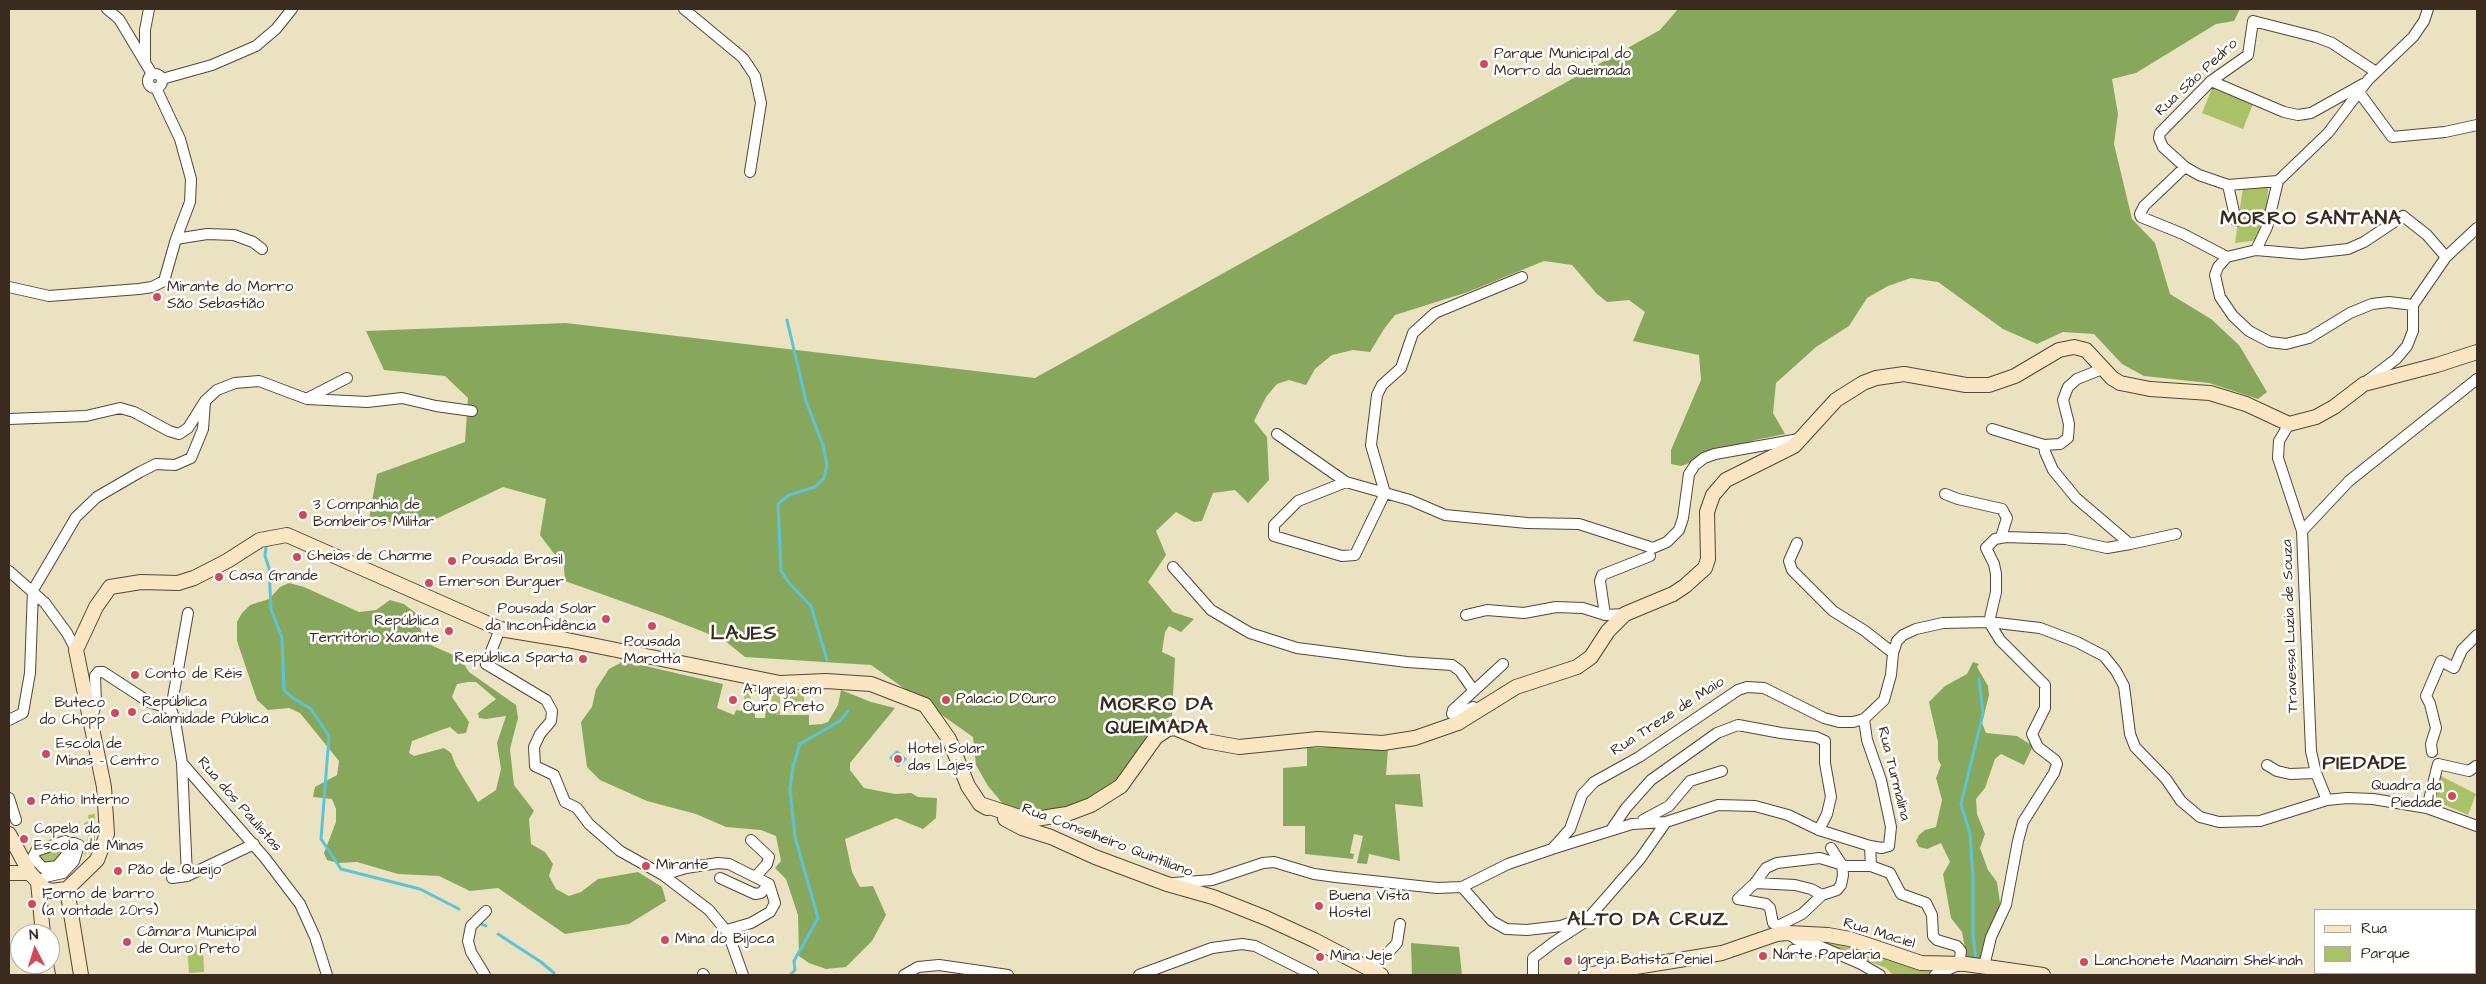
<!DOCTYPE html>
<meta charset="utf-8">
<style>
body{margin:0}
#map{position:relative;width:2486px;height:984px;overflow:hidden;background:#ebe2c1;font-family:"Architects Daughter",sans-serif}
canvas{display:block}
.frame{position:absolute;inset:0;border:10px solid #3b2a1e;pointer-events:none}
.legend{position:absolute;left:2314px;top:909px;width:162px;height:65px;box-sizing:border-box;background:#fff;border:1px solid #b1aaa5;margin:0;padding:6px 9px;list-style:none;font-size:15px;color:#3b2a1e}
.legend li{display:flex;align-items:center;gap:10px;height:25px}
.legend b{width:25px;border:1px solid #b1aaa5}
.north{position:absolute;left:10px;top:924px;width:50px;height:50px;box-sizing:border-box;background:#fff;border:1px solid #b1aaa5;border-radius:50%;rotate:355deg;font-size:14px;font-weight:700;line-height:20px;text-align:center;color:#3b2a1e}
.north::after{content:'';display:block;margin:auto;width:18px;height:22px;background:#d1495b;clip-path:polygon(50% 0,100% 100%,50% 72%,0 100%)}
</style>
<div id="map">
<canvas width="2486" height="984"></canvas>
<div class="frame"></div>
<ul class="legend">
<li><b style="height:6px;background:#fbe6c4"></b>Rua</li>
<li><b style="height:14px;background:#aac267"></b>Parque</li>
</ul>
<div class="north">N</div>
</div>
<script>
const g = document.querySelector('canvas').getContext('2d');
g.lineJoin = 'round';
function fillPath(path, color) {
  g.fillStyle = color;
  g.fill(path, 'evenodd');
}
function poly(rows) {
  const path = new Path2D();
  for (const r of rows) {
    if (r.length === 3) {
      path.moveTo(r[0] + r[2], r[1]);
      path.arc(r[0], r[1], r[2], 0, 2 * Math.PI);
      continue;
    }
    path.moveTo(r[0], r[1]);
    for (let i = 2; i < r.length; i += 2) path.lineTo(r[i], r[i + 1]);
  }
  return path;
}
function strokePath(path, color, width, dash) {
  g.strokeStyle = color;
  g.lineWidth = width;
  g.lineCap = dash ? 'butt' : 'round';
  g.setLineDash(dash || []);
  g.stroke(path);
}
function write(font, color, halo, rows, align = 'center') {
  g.font = font + ' "Architects Daughter",sans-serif';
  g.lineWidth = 5;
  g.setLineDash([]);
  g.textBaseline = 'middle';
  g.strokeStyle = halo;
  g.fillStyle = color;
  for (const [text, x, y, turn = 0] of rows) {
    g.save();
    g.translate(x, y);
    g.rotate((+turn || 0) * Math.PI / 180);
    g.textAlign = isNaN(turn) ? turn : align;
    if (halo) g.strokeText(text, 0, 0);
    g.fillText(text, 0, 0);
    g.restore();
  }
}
const green = poly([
 [2212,88,2253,104,2243,129,2202,113],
 [2243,187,2268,188,2266,223,2260,240,2235,243],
 [746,688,780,690,780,716,776,715,776,709,771,708,772,692,751,692,750,705,743,704],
 [787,692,804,692,804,702,787,702],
 [2435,773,2476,794,2468,815,2429,798],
 [95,814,95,842,84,856,89,832,84,823,89,821,88,815],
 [64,845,65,850,60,860,42,865,36,856],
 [1813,940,1838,942,1888,957,1908,966,1938,966,1935,975,1893,975,1886,968],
 [187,945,203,945,204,972,189,973]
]);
const forest = poly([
 [1678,9,2240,9,2234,21,2216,24,2136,73,2112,79,2118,114,2114,144,2132,219,2155,243,2170,294,2211,319,2239,345,2267,392,2258,399,2209,383,2144,376,2122,364,2094,334,2063,332,2037,344,2003,329,1938,282,1911,278,1888,286,1867,298,1849,326,1816,347,1776,383,1773,413,1785,434,1755,440,1681,466,1671,464,1671,450,1701,380,1699,355,1633,341,1645,312,1629,300,1607,302,1597,294,1572,265,1544,261,1468,292,1395,315,1384,329,1370,352,1353,350,1332,355,1315,369,1306,385,1289,380,1277,384,1266,397,1254,421,1267,437,1269,480,1248,503,1235,490,1213,493,1202,521,1194,522,1176,512,1156,531,1166,555,1148,582,1173,612,1194,619,1181,632,1169,626,1165,632,1162,652,1175,658,1172,716,1155,723,1118,781,1101,796,1054,813,1027,815,1003,804,988,786,976,765,973,737,871,665,745,657,724,640,663,616,565,581,564,567,540,535,546,499,503,487,417,528,369,518,377,474,465,442,468,398,445,376,384,370,366,331,566,323,1035,378,1660,30],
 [289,583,304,587,359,612,376,610,390,600,404,604,417,614,424,642,460,658,469,672,516,705,518,718,510,749,514,785,534,811,529,819,531,844,545,852,553,864,549,876,556,889,569,896,581,892,598,879,638,872,662,887,666,901,629,924,565,934,498,888,470,891,439,876,398,874,357,862,338,863,327,860,324,853,336,822,336,809,332,799,313,797,315,787,337,775,339,761,300,713,289,708,268,710,257,700,237,641,237,622,242,613,250,605,269,599,280,587],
 [468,682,476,682,496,699,478,713,479,718,486,719,506,716,497,743,501,769,496,790,478,802,456,766,451,753,444,748,414,756,409,753,412,741,441,730,450,727,458,734,466,733,469,722,452,697,457,684],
 [624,661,723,684,717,708,734,715,736,710,741,711,743,704,755,709,755,718,765,718,766,709,771,708,776,709,776,715,809,715,809,725,822,724,828,722,838,705,841,690,871,702,895,708,850,763,850,770,864,788,895,794,911,793,918,797,937,798,936,818,923,829,896,818,845,839,852,872,860,887,873,886,886,915,872,941,846,967,826,969,809,963,799,956,798,915,786,879,775,868,781,861,776,836,761,830,726,827,696,814,647,801,600,780,587,767,581,722,592,707,596,689,609,669],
 [1973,662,1979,664,1977,667,1988,686,1989,695,1982,723,1986,733,2017,736,2033,746,2024,765,2001,754,1995,759,1985,788,1976,799,1977,814,1985,834,1980,848,1988,870,1997,882,2001,910,1981,960,1967,958,1962,932,1951,918,1943,874,1950,862,1941,843,1927,849,1919,847,1916,841,1919,835,1925,830,1936,827,1942,800,1936,778,1941,765,1938,759,1938,742,1929,702,1945,686,1967,674],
 [1341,747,1368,750,1388,749,1386,775,1420,774,1423,807,1395,804,1400,861,1369,854,1367,864,1357,863,1363,836,1354,834,1350,853,1354,854,1353,859,1305,854,1305,826,1283,826,1283,768,1307,766,1307,748],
 [1411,943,1459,947,1462,975,1412,975]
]);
const water = poly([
 [897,750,907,759,898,767,889,758]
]);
const stream = poly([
 [787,320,806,401,823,445,827,466,824,478,815,487,789,495,778,504,781,571,790,584,811,606,827,660],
 [266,547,265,556,269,568,271,609,282,638,284,690,293,698,311,709,329,736,321,839,341,869,420,889,459,909],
 [479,923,486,926],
 [498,934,541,962,554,973],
 [1976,961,1973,934,1973,876,1970,834,1961,804,1983,714,1979,679],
 [790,975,795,970,794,961,818,918,795,837,790,789,793,766,800,744,840,721,848,711]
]);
const street = poly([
 [107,9,119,19,152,74],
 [684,9,743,58,755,76,761,103,750,172],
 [145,61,145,30,149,9],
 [155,81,7],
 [162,79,212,65,256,46,276,29,292,9],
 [2211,81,2284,112,2298,115,2311,113,2363,84],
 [2356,88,2392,137,2445,132,2477,125],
 [2185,167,2144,206,2140,214,2141,217,2183,234,2227,257],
 [2278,181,2228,185,2199,175,2185,167,2163,147,2159,138,2160,133,2211,81,2248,55,2253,21,2316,37,2332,43,2376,72],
 [2228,185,2236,221],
 [176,239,207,234,234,235,253,242,262,249],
 [2256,250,2302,254,2348,249,2364,242,2403,216,2427,235,2446,257],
 [9,287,49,296,139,289,152,287,164,281,176,239,190,202,191,179,180,139,156,88],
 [2413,305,2389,302,2372,304,2350,313,2309,338,2286,344,2270,342,2249,331,2233,316,2220,297,2215,275,2218,267,2227,257,2256,250,2267,227,2278,181,2328,133,2368,80,2413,37,2424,21,2428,9],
 [2367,381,2396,359,2407,346,2413,331,2413,305,2446,257,2477,228],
 [308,398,347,378],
 [9,419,86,416,120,408,134,412,169,431,179,434,188,428,205,401,217,390,235,383,259,381,307,399,367,402,402,398,436,406,472,411],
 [2289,424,2279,441,2278,458,2302,531],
 [1992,429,2044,445],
 [1277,434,1346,482,1410,500,1445,515,1527,523,1579,524,1653,548,1667,542,1679,530,1683,518,1689,474,1695,465,1704,458,1715,454,1799,439],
 [1346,482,1298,501,1274,525,1274,536,1342,556,1355,555,1385,493,1371,445,1377,395,1382,385,1401,368,1413,333,1435,313,1522,277],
 [1945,494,1958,499,2002,509,2007,518,2001,537],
 [1797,543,1789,561,1792,570,1833,611,1865,631,1893,653],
 [2130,544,2176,534],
 [1173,567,1211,610,1250,633,1297,648,1407,662,1452,665,1460,671,1474,691],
 [9,571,45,603,67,633,76,650],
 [188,613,171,709,175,721,182,763,265,858,300,904,315,937,327,975],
 [1466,615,1487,610,1524,613,1556,607,1583,608,1605,615,1625,614],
 [1605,615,1600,581,1602,575,1650,556],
 [500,629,486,664,546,700,552,711,551,721,540,734,534,747,535,766,554,775,565,802,577,808,589,824,620,851,663,875,709,910,728,933,743,975],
 [1473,707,1458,714,1452,714,1453,710,1503,664],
 [1864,719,1867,740,1881,780,1891,827,1889,846,1882,848,1870,846],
 [9,720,23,713,30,673,33,590,76,517,97,497,140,472,156,464,175,465,191,458,203,429,205,402],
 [91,721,96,704,95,676,98,672,103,672,149,702,171,709],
 [2432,752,2431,744,2436,728,2430,704,2426,696,2441,661,2454,668,2462,650,2477,635],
 [182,763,187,876],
 [2267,765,2277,771,2290,774,2316,773],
 [9,798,16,820],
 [2327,800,2316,773,2311,751,2302,531,2349,481,2477,379],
 [2427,808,2438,764,2469,771,2476,766],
 [1643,820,1669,806,1690,781,1722,771],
 [1611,830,1626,808,1651,780,1717,733,1738,725,1781,733,1816,737,1825,741,1825,763,1831,797,1827,814,1819,830],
 [751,840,769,857,767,864,756,876],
 [65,841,69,844,69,852,57,866,43,868,33,857,36,851,65,841],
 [1555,848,1632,824,1666,822,1718,805,1755,806,1788,815,1819,830,1870,846,1871,866,1890,873,1901,894,1926,903,1932,915,1933,936,1937,940,1957,946,1961,951,1959,965,1935,975],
 [663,875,686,868,718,863,729,864,769,884,775,903,770,912,751,923,727,930],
 [45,877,63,873,74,861,79,845,74,843,69,844],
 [172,878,187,876,254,844],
 [720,878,755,894,761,893,769,884],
 [1174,883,1212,880,1263,863,1274,862,1314,874,1336,877,1437,888,1462,887,1508,864,1552,849,1570,829,1582,795,1594,782,1639,757,1738,690,1747,687,1764,688,1824,718,1839,722,1853,722,1864,719,1884,700,1891,675,1893,653,1897,641,1903,635,1916,629,1943,623,1989,622,2040,628,2077,642,2104,656,2116,671,2124,686,2130,734,2135,747,2166,779,2181,801,2200,817,2219,822,2260,821,2327,800,2347,798,2373,799,2427,808,2477,826],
 [1755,883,1795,885,1811,889,1822,895],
 [1462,887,1492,921,1506,929,1527,930,1561,926,1586,917],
 [1738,899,1755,883,1766,868,1777,863,1820,858,1846,866,1871,866],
 [1738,899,1766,904,1770,908,1773,923,1778,926],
 [1788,933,1797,940,1817,945,1861,964,1880,975],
 [1777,934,1778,926,1802,914,1822,895,1837,890,1841,885,1843,875,1842,865,1831,848],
 [1793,950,1825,951],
 [1984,966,1991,937,2006,905,2018,841,2023,822,2054,773,2057,764,2055,760,2038,747,2032,734,2045,708,2045,685,2000,640,1989,622,1996,592,1996,574,1994,564,1986,548,1995,539,2006,537,2066,539,2107,548,2130,544,2076,498,2053,470,2045,452,2044,445,2060,444,2068,438,2069,424,2063,400,2068,387,2077,379,2102,369],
 [2475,966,2477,965],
 [1371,971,1397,943,1400,924],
 [703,974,704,975],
 [485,975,471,952,468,941,471,926,486,911],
 [904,975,918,967,939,965,1008,975],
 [1139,975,1212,948,1242,944,1255,946,1313,975],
 [1533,975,1533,958,1554,942,1585,922,1640,859,1666,822],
 [2455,975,2460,973]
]);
const secondary = poly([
 [980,804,1029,820,1067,814,1091,805,1121,786,1156,737,1168,729,1175,728,1206,741,1239,747,1318,739,1383,743,1415,738,1458,723,1516,687,1577,667,1591,657,1608,631,1625,614,1673,594,1685,586,1705,568,1708,559,1707,512,1713,495,1726,480,1794,446,1836,400,1863,383,1876,378,1904,374,1966,385,1989,385,2015,376,2059,350,2074,347,2086,350,2112,378,2120,383,2150,389,2210,393,2246,404,2289,424,2316,417,2334,407,2364,384,2437,365,2477,352],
 [1005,819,1022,828,1051,837,1095,857,1167,884,1213,897,1266,918,1314,940,1381,975],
 [9,834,30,873,38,882,45,889,51,891,67,889],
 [9,873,30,873],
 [38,882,43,934],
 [67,889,97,860,107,834,104,787,76,650,96,607,110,587,141,582,178,583,194,578,227,561,260,540,287,535,500,629,567,640,780,683,826,681,871,684,925,705,949,739,968,786,980,804,987,808],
 [67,889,81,975],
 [46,964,48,975],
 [1586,975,1722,953,1777,934,1788,933,1828,935,1850,939,1921,963,1966,964,2043,975]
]);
const markers = [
 [1484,64,5,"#d1495b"],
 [157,297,5,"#d1495b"],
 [303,515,5,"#d1495b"],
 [297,557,5,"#d1495b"],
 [452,561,5,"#d1495b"],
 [219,577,5,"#d1495b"],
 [429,583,5,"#d1495b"],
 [606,619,5,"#d1495b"],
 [652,626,5,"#d1495b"],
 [449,631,5,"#d1495b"],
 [583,659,5,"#d1495b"],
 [135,675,5,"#d1495b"],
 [733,700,5,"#d1495b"],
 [946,700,5,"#d1495b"],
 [132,712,5,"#d1495b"],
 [115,713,5,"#d1495b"],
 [46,754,5,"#d1495b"],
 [898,759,5,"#d1495b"],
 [2452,796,5,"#d1495b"],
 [31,801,5,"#d1495b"],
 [24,839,5,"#d1495b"],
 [646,866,5,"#d1495b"],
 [118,871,5,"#d1495b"],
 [32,904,5,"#d1495b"],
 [1319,906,5,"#d1495b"],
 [665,940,5,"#d1495b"],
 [127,942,5,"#d1495b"],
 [1763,956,5,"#d1495b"],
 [1320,957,5,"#d1495b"],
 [1568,961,5,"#d1495b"],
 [2084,962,5,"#d1495b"]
];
const poiNames = [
 ["Parque Municipal do",1494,55],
 ["Morro da Queimada",1494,72],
 ["Mirante do Morro",167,288],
 ["São Sebastião",167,305],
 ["3 Companhia de",313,506],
 ["Bombeiros Militar",313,523],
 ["Cheias de Charme",307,557],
 ["Pousada Brasil",462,561],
 ["Casa Grande",229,577],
 ["Emerson Burguer",439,583],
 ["Pousada Solar",596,610,"right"],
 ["da Inconfidência",596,627,"right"],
 ["República",439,622,"right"],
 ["Território Xavante",439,639,"right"],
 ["Pousada",652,643,"center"],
 ["Marotta",652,660,"center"],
 ["República Sparta",573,659,"right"],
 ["Conto de Réis",145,675],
 ["A Igreja em",743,691],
 ["Ouro Preto",743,708],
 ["Palacio D'Ouro",956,700],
 ["República",142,703],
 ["Calamidade Pública",142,720],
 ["Buteco",105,704,"right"],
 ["do Chopp",105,721,"right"],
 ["Escola de",56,745],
 ["Minas - Centro",56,762],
 ["Hotel Solar",908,750],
 ["das Lajes",908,767],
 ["Quadra da",2442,787,"right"],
 ["Piedade",2442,804,"right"],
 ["Pátio Interno",41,801],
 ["Capela da",34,830],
 ["Escola de Minas",34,847],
 ["Mirante",656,866],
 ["Pão de Queijo",128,871],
 ["Forno de barro",42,895],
 ["(a vontade 20rs)",42,912],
 ["Buena Vista",1329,897],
 ["Hostel",1329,914],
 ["Câmara Municipal",137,933],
 ["de Ouro Preto",137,950],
 ["Mina do Bijoca",675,940],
 ["Narte Papelaria",1773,956],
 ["Mina Jeje",1330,957],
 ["Igreja Batista Peniel",1578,961],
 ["Lanchonete Maanaim Shekinah",2094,962]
];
const streetNames = [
 ["Rua São Pedro",2197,78,-43],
 ["Travessa Luzia de Souza",2291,626,-92],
 ["Rua Treze de Maio",1668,717,-33],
 ["Rua Turmalina",1893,774,76],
 ["Rua dos Paulistas",239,805,49],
 ["Rua Conselheiro Quintiliano",1107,841,21],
 ["Rua Maciel",1879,934,17]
];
const districtNames = [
 ["MORRO SANTANA",2311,220],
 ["LAJES",744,635],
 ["MORRO DA",1157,706],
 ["QUEIMADA",1157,729],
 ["PIEDADE",2365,765],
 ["ALTO DA CRUZ",1648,921]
];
fillPath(green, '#aac267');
fillPath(forest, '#87a85c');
fillPath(water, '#5bc5d5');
strokePath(stream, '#5bc5d5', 3);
strokePath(street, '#554636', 12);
strokePath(secondary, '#554636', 16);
strokePath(street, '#fff', 10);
strokePath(secondary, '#fbe6c4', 14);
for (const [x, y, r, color] of markers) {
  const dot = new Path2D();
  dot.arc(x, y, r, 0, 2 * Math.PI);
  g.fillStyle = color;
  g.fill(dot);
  strokePath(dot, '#fff', 2);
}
write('15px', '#3b2a1e', '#fff', poiNames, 'left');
write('15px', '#3b2a1e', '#fff', streetNames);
g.letterSpacing = '1px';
write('bold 20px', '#3b2a1e', '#fff', districtNames);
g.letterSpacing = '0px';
</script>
